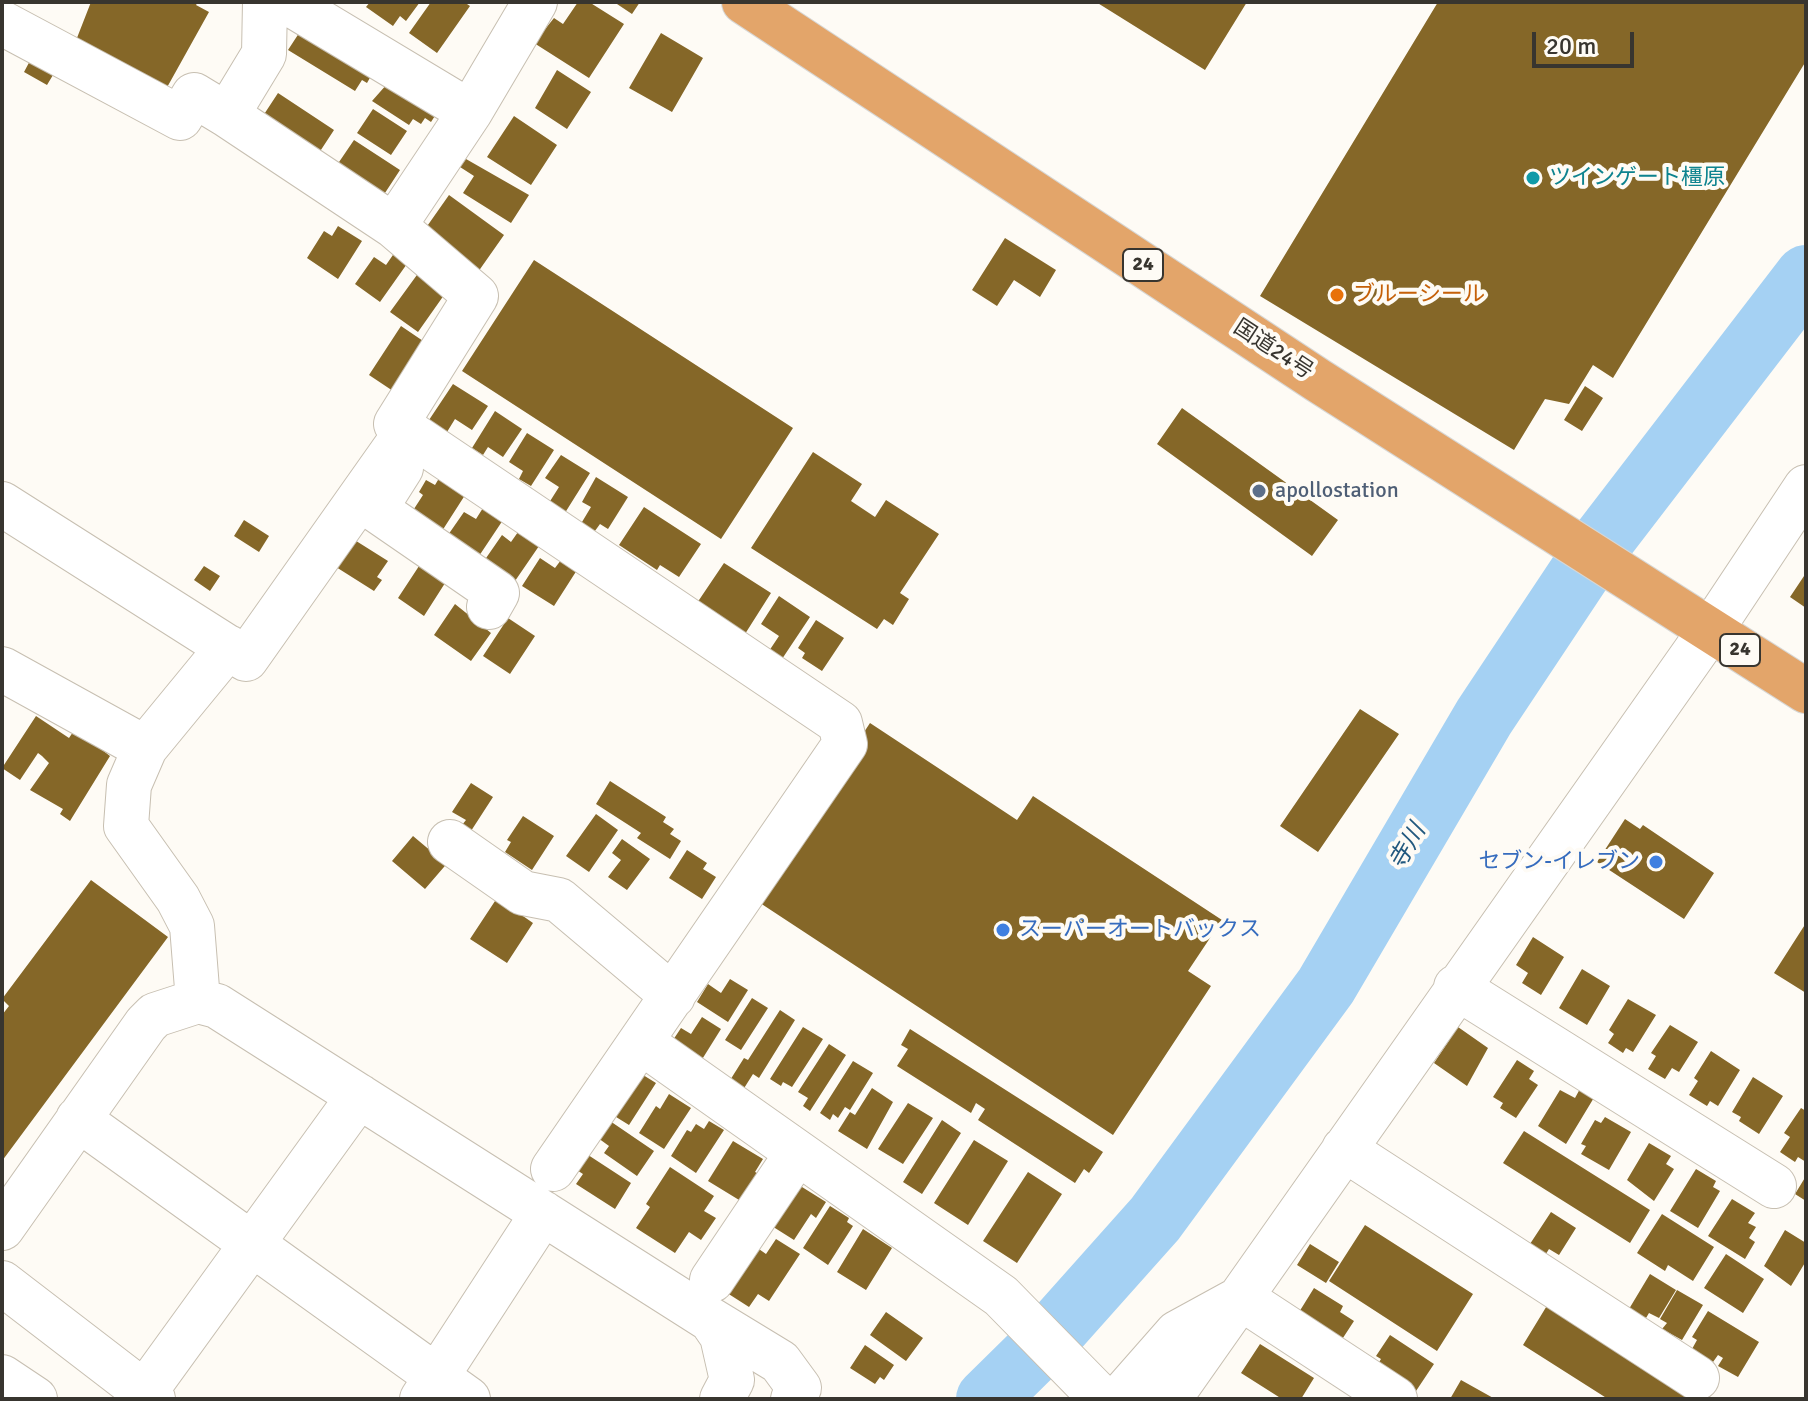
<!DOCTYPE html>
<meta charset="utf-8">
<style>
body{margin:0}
#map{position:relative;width:1808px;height:1401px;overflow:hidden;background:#fefbf5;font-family:Signika,sans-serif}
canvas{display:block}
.frame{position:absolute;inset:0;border:4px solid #38352f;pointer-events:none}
.scale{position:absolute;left:1532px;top:32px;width:102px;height:36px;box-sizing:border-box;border:4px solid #38352f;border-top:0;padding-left:10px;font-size:24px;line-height:28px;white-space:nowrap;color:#38352f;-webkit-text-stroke:6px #fefbf5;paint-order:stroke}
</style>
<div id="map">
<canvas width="1808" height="1401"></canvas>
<div class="frame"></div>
<div class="scale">20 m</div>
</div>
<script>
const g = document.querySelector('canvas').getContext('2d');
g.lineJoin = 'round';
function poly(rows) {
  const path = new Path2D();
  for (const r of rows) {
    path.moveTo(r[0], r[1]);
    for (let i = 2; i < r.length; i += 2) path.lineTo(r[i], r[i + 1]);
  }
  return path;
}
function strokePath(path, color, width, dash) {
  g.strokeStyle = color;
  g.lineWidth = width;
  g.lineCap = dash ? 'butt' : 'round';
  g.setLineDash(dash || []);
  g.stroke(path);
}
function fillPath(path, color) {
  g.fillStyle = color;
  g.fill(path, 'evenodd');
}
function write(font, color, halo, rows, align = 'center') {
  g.font = font + ' Signika,"Noto Sans JP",sans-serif';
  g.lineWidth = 8;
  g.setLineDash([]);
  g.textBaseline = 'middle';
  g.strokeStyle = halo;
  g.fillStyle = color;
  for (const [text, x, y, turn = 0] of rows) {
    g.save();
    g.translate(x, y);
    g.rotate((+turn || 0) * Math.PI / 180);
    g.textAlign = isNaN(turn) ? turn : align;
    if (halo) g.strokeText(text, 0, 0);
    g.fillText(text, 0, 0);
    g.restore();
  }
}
const river = poly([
 [987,1399,1048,1339,1155,1219,1326,986,1484,717,1591,556,1806,276]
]);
const building = poly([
 [91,2,198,2,196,5,209,12,165,91,75,43],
 [370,2,420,2,406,21,400,16,393,26,366,7],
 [431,2,464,2,470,6,437,53,409,33],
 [578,2,589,2,624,24,589,78,534,43,554,18,563,24],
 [614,2,640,2,632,14],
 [1096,2,1247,2,1205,70],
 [1438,2,1806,2,1806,61,1613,378,1593,365,1569,404,1545,399,1514,450,1260,296],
 [303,27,376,67,367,83,362,80,355,91,288,50],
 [661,33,703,58,672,112,629,88],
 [32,57,56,70,47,85,24,72],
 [557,70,591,92,567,129,535,108],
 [395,75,442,105,431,122,425,118,421,124,413,119,409,125,372,101],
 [278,93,334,130,315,159,259,122],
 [373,109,407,131,391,155,357,133],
 [514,116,557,145,531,185,487,157],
 [354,140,400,170,383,196,337,165],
 [466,159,529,195,511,223,463,193,474,176,460,167],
 [449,195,504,235,478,272,423,232],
 [338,226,362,241,338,279,307,258,324,231,332,236],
 [1005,238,1056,270,1040,297,1014,280,997,306,972,290],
 [395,252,409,261,380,302,355,284,374,257,386,265],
 [534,260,793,428,721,539,462,371],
 [422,268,449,288,418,332,390,312],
 [401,326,429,345,396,393,369,375],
 [453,384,488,406,472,430,455,419,447,432,429,420],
 [1585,386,1603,398,1582,431,1564,420],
 [1182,408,1338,520,1312,556,1157,444],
 [495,411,522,429,503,457,488,447,483,455,472,448],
 [527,433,554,450,531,486,519,479,523,471,509,462],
 [813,452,862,484,851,501,875,517,886,500,939,534,900,593,909,599,893,625,884,619,877,629,751,548],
 [561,455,590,473,563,516,547,506,559,487,545,478],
 [441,475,467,492,442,531,412,512,423,495,419,492,426,480,435,485],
 [596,477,628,497,608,529,600,524,592,535,579,527,591,507,582,502],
 [488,500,507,514,479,556,448,535,464,512,476,519],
 [644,507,701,544,679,577,660,565,657,570,619,545],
 [244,520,269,536,259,552,234,536],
 [518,532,539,546,515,581,484,561,502,535,511,542],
 [353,539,388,561,377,577,382,580,374,591,336,567],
 [540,558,555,568,561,560,577,570,554,606,522,586],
 [421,563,447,580,424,616,398,598],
 [724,563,771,593,745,634,697,603],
 [204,566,220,576,210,591,194,580],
 [1806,573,1806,608,1790,597],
 [779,596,810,617,782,659,769,651,779,636,761,624],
 [455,604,491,633,471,661,434,635],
 [508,618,535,636,510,674,483,656],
 [816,620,844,638,822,671,802,658,805,653,798,648],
 [1360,709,1399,734,1318,852,1280,826],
 [36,716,69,738,75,729,110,756,70,821,60,814,63,809,30,790,49,763,42,756,38,753,20,780,2,768],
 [870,723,1017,820,1033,796,1222,920,1188,971,1211,986,1113,1135,754,899],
 [610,781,666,817,663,822,674,829,670,834,681,841,670,859,637,838,641,833,596,804],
 [471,783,493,797,471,831,462,825,466,820,452,812],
 [596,814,618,830,589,872,566,856],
 [523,816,554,836,532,870,505,852,511,842,507,840],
 [1625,819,1640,829,1643,825,1714,873,1684,919,1597,862],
 [413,836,432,852,450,860,425,889,392,861],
 [622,839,650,859,627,890,608,877,621,860,612,853],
 [687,850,707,863,703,869,716,877,702,899,669,878],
 [91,880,168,937,2,1161,2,1015,9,1006,2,999],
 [497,898,533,923,507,963,470,939],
 [1806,923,1806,993,1774,973],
 [1533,937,1564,957,1541,995,1522,983,1528,973,1516,965],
 [1582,969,1610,986,1587,1025,1559,1008],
 [730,979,748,990,728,1022,697,1002,708,984,721,993],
 [752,998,768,1008,741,1050,725,1040],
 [1628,999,1656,1015,1633,1052,1626,1048,1623,1053,1608,1043,1614,1034,1609,1030],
 [780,1010,795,1020,759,1078,753,1074,741,1093,727,1085,744,1058,748,1060],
 [702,1017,721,1029,701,1061,671,1043,681,1028,691,1034],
 [1670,1025,1698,1042,1679,1072,1672,1068,1665,1079,1648,1069,1656,1056,1651,1053],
 [803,1027,823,1039,792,1087,783,1082,781,1086,770,1079],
 [1458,1027,1488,1048,1467,1086,1434,1063],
 [910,1029,1103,1152,1089,1173,1084,1169,1075,1183,978,1120,985,1109,976,1103,971,1113,897,1066,908,1049,901,1045],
 [829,1044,846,1055,810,1111,803,1106,808,1098,798,1092],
 [1711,1051,1740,1070,1718,1106,1710,1101,1707,1106,1689,1095,1698,1081,1694,1078],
 [1517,1060,1534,1071,1529,1079,1538,1085,1516,1118,1500,1108,1503,1103,1493,1097],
 [853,1061,873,1073,850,1110,845,1107,838,1118,833,1114,830,1120,820,1113],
 [635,1070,656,1083,629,1125,608,1112],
 [1753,1077,1783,1096,1759,1134,1739,1121,1741,1117,1732,1112],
 [1581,1087,1595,1096,1566,1144,1538,1126,1560,1090,1575,1098],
 [872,1088,893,1102,867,1149,838,1131,850,1112,855,1115],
 [669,1094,691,1108,664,1149,639,1133,656,1106,660,1109],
 [908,1103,933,1118,903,1164,878,1149],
 [1801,1108,1806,1111,1806,1162,1798,1157,1795,1162,1780,1152,1790,1137,1784,1133],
 [1605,1117,1631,1132,1609,1170,1581,1154,1586,1146,1581,1144,1595,1120,1601,1123],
 [942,1120,961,1133,922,1194,903,1182],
 [610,1121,654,1151,637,1176,604,1153,609,1146,598,1138],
 [709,1121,724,1130,696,1173,671,1156,687,1130,691,1132,696,1124,704,1129],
 [1524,1131,1650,1210,1630,1243,1503,1163],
 [974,1140,1008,1161,968,1225,934,1203],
 [733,1141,763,1159,755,1172,761,1175,744,1203,708,1181],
 [1649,1143,1671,1156,1666,1164,1674,1169,1654,1201,1627,1180],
 [582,1151,631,1183,615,1209,576,1184,583,1174,572,1167],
 [670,1167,714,1196,704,1211,716,1218,701,1240,689,1232,675,1253,636,1228,650,1207,646,1204],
 [1696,1169,1716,1181,1713,1187,1720,1191,1698,1228,1670,1211],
 [1028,1172,1062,1194,1017,1263,983,1241],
 [1806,1176,1806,1201,1795,1194],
 [794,1182,826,1202,816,1218,811,1214,794,1240,767,1223],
 [1732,1199,1755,1213,1748,1223,1756,1227,1749,1238,1755,1242,1745,1259,1708,1236],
 [830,1206,849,1218,847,1222,853,1226,828,1265,803,1248],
 [1551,1212,1576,1228,1559,1255,1549,1249,1544,1257,1528,1247],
 [1662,1214,1714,1247,1693,1281,1668,1265,1665,1271,1637,1253],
 [1365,1225,1473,1294,1437,1351,1329,1281],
 [863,1229,892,1248,866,1290,837,1272],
 [1785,1230,1806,1243,1806,1261,1791,1286,1764,1266],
 [776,1239,800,1254,769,1301,758,1294,749,1307,724,1291,756,1247,766,1254],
 [1310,1244,1339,1262,1326,1283,1297,1265],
 [1726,1254,1764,1279,1743,1313,1704,1288],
 [1650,1274,1676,1290,1659,1318,1649,1313,1646,1318,1629,1309],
 [1314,1288,1343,1306,1340,1312,1354,1321,1339,1344,1296,1317],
 [1677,1290,1703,1305,1682,1340,1662,1329,1667,1323,1660,1319],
 [1551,1299,1697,1399,1608,1399,1523,1345],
 [1708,1311,1759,1342,1738,1377,1718,1366,1723,1358,1718,1355,1713,1362,1692,1349,1697,1340,1692,1337],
 [886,1312,923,1338,906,1361,870,1335],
 [1390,1335,1434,1364,1412,1397,1373,1372,1381,1359,1376,1356],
 [1260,1344,1314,1378,1301,1399,1282,1399,1241,1373],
 [865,1345,894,1365,884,1380,880,1377,875,1384,850,1368],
 [1461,1380,1495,1399,1450,1399]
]);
const minor = poly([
 [265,2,264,54,227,115,394,226],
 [287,2,470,112],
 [535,2,470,112,394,226,476,296,396,424,840,723,845,744,553,1169],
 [2,23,180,118,194,95,227,115],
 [401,468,375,509,497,593,489,607],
 [2,504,246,659,407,431],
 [2,669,145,748],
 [450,842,523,893,559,900,673,996],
 [1456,987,1774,1186],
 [198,1001,192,926,178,899,126,826,129,785,145,748,228,647],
 [641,1042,1001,1296,1102,1399],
 [78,1119,468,1399],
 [1344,1149,1697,1378],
 [2,1228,146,1024,155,1015,198,1001,217,1006,711,1320,722,1336,732,1380,722,1399],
 [712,1280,796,1155],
 [2,1283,153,1399],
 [711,1320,780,1362,799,1388,793,1399],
 [2,1377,35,1399],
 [144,1393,359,1096],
 [422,1399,543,1213],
 [1119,1399,1177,1333,1241,1298,1395,1399],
 [1169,1399,1723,612,1806,487]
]);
const highway = poly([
 [744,2,1319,381,1806,691]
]);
const markers = [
 [1533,178,8,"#0f9aa8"],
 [1337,295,8,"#e8710a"],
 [1259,491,8,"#5c6f8a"],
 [1656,862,8,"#3f7fe0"],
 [1003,930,8,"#3f7fe0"]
];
const shields = [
 [1143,265,40],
 [1740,650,40]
];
const shieldNames = [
 ["24",1143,265],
 ["24",1740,650]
];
const cultureNames = [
 ["ツインゲート橿原",1549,178]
];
const foodNames = [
 ["ブルーシール",1353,295]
];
const streetNames = [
 ["国道24号",1273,350,33]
];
const serviceNames = [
 ["apollostation",1275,491]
];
const shopNames = [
 ["セブン-イレブン",1640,862],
 ["スーパーオートバックス",1019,930,"left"]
];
const waterNames = [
 ["寺川",1408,847,-60]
];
strokePath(river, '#a5d1f3', 62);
fillPath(building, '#856728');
strokePath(minor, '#c7bfb1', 46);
strokePath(highway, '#d7d7d5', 46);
strokePath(minor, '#fff', 44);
strokePath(highway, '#e3a56a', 44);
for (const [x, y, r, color] of markers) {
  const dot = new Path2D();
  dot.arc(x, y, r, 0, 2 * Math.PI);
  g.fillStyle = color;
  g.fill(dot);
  strokePath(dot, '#fefbf5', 3);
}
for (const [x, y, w] of shields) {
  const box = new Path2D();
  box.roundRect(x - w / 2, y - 16, w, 32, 6);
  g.fillStyle = '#fefbf5';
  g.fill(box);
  strokePath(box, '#38352f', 2);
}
write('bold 20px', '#38352f', null, shieldNames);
write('22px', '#0d838f', '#fefbf5', cultureNames, 'left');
write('22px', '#c56008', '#fefbf5', foodNames, 'left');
write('22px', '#38352f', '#fefbf5', streetNames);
write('22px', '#4e5e75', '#fefbf5', serviceNames, 'left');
write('22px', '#366cbe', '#fefbf5', shopNames, 'right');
write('italic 24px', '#22597f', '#fefbf5', waterNames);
</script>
